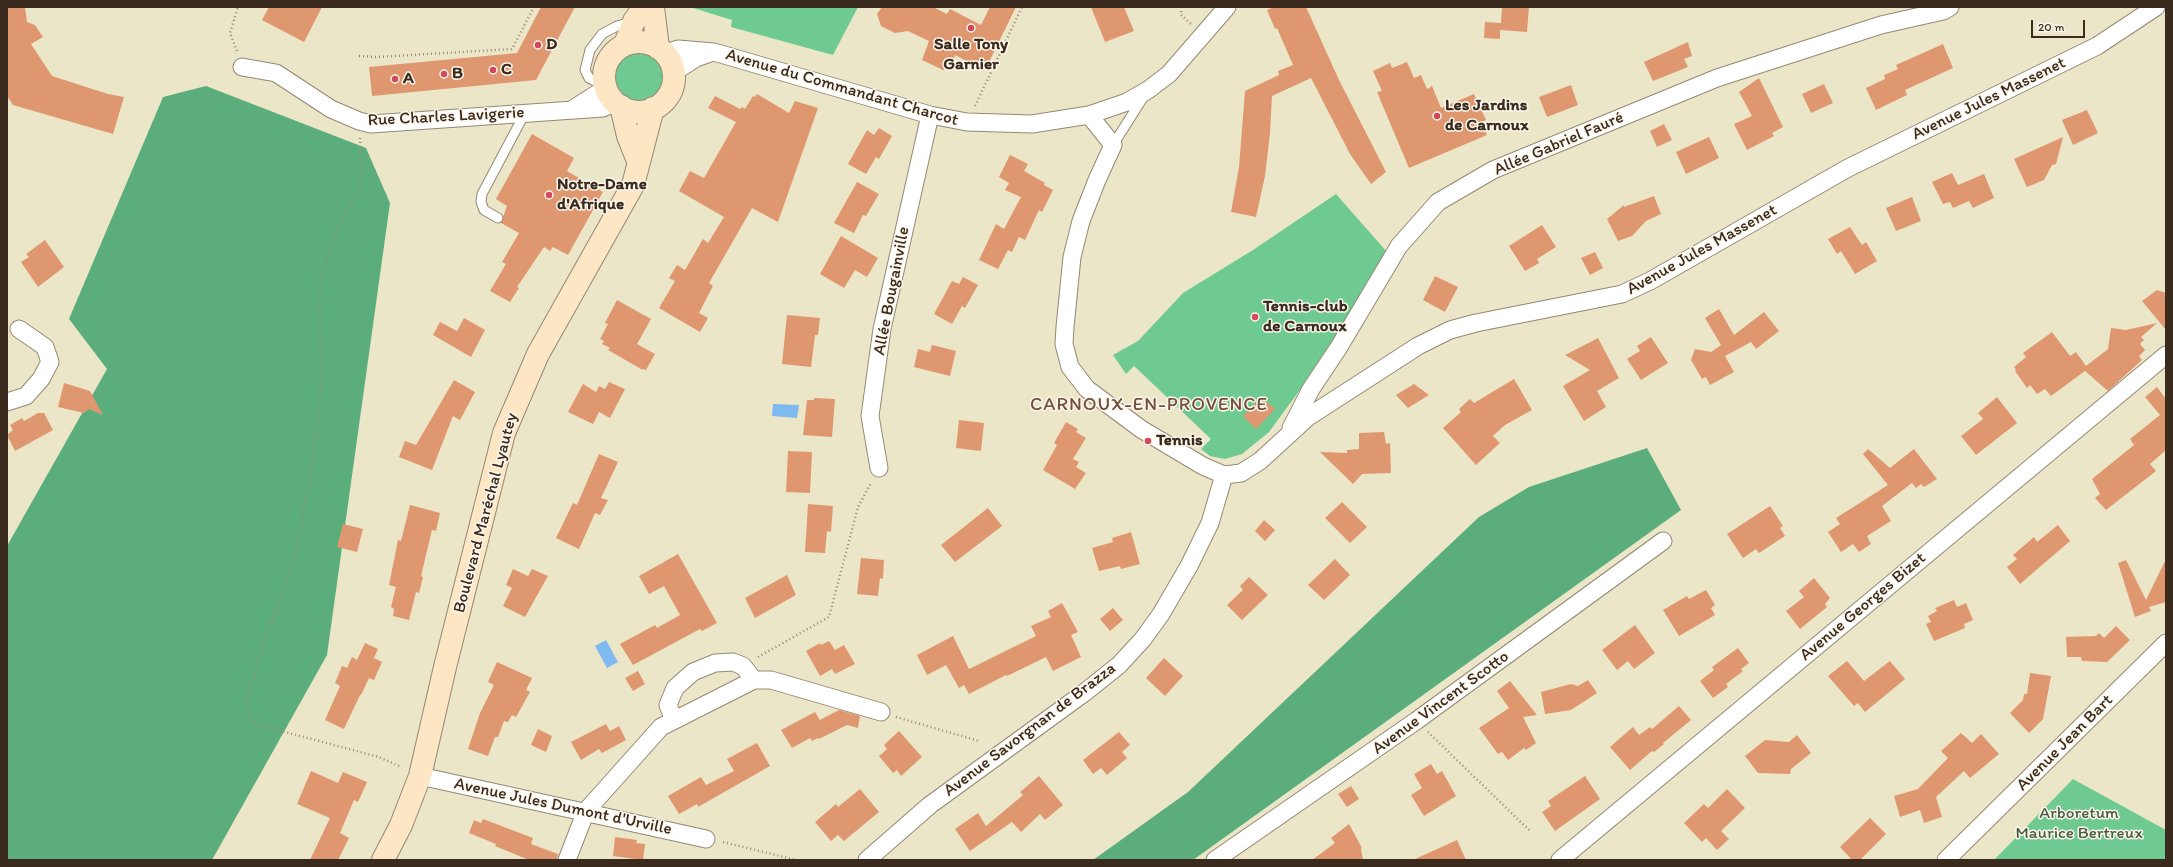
<!DOCTYPE html>
<meta charset="utf-8">
<style>
body{margin:0}
#map{position:relative;width:2173px;height:867px;overflow:hidden;background:#ece6c9;font-family:Itim,sans-serif}
canvas{display:block}
.frame{position:absolute;inset:0;border:8px solid #3b2a1e;pointer-events:none}
.scale{position:absolute;left:2031px;top:20px;width:54px;height:18px;box-sizing:border-box;border:2px solid #3b2a1e;border-top:0;padding-left:5px;font-size:12px;line-height:14px;white-space:nowrap;color:#3b2a1e;-webkit-text-stroke:3px #fbf7ec;paint-order:stroke}
</style>
<div id="map">
<canvas width="2173" height="867"></canvas>
<div class="frame"></div>
<div class="scale">20 m</div>
</div>
<script>
const g = document.querySelector('canvas').getContext('2d');
g.lineJoin = 'round';
function fillPath(path, color) {
  g.fillStyle = color;
  g.fill(path, 'evenodd');
}
function poly(rows) {
  const path = new Path2D();
  for (const r of rows) {
    if (r.length === 3) {
      path.moveTo(r[0] + r[2], r[1]);
      path.arc(r[0], r[1], r[2], 0, 2 * Math.PI);
      continue;
    }
    path.moveTo(r[0], r[1]);
    for (let i = 2; i < r.length; i += 2) path.lineTo(r[i], r[i + 1]);
  }
  return path;
}
function strokePath(path, color, width, dash) {
  g.strokeStyle = color;
  g.lineWidth = width;
  g.lineCap = dash ? 'butt' : 'round';
  g.setLineDash(dash || []);
  g.stroke(path);
}
function write(font, color, halo, rows, align = 'center') {
  g.font = font + ' Itim,sans-serif';
  g.lineWidth = 3;
  g.setLineDash([]);
  g.textBaseline = 'middle';
  g.strokeStyle = halo;
  g.fillStyle = color;
  for (const [text, x, y, turn = 0] of rows) {
    g.save();
    g.translate(x, y);
    g.rotate((+turn || 0) * Math.PI / 180);
    g.textAlign = isNaN(turn) ? turn : align;
    if (halo) g.strokeText(text, 0, 0);
    g.fillText(text, 0, 0);
    g.restore();
  }
}
const green = poly([
 [690,7,858,7,833,55,731,27,732,20],
 [640,76,26],
 [1336,194,1387,252,1330,349,1269,432,1242,454,1225,459,1210,456,1201,449,1211,439,1134,366,1126,374,1113,355,1138,341,1183,293,1253,250],
 [2073,779,2166,830,2166,860,1994,860]
]);
const forest = poly([
 [206,86,366,148,390,203,327,655,212,860,7,860,7,546,107,369,69,319,163,97],
 [1647,448,1681,510,1193,860,1093,860,1188,792,1479,517,1529,487]
]);
const water = poly([
 [773,404,799,405,797,418,772,416],
 [606,640,618,662,607,668,595,646]
]);
const building = poly([
 [7,7,25,7,27,22,35,25,43,37,31,44,52,76,108,94,124,97,113,134,13,105,7,96],
 [269,7,322,7,304,42,262,20],
 [541,7,575,7,536,80,372,96,369,67,517,53],
 [882,7,933,7,947,14,950,9,981,25,990,7,1016,7,985,70,955,55,952,67,943,70,922,60,929,41,908,31,895,33,881,26,877,14],
 [1091,7,1124,7,1134,31,1105,42],
 [1274,7,1306,7,1339,80,1386,172,1371,184,1350,154,1311,78,1272,96,1270,133,1265,176,1256,217,1231,212,1239,167,1245,91,1279,75,1278,71,1293,65,1277,28,1275,29,1267,10],
 [1502,7,1529,7,1527,32,1500,30,1500,39,1484,38,1485,22,1501,23],
 [1688,42,1692,56,1684,59,1688,67,1653,81,1644,62],
 [1943,44,1953,68,1905,90,1907,95,1876,110,1866,88,1885,79,1884,75,1898,69,1896,65],
 [1407,62,1414,78,1421,75,1427,89,1432,86,1441,108,1474,94,1486,120,1481,122,1487,135,1409,168,1377,92,1382,91,1373,71,1390,63,1392,68],
 [1759,78,1783,127,1772,133,1774,136,1747,150,1734,124,1752,116,1739,92],
 [1824,84,1833,103,1811,113,1802,94],
 [1571,85,1578,105,1547,117,1539,97],
 [757,94,789,113,795,101,818,108,778,222,752,208,709,283,713,286,699,313,708,318,700,332,659,308,675,281,669,278,677,265,685,270,703,239,708,243,724,217,679,191,690,171,704,178,736,122,708,108,715,96,740,109,742,107,745,109,753,96,755,97],
 [2087,110,2098,133,2073,145,2062,120],
 [1664,124,1672,140,1657,147,1650,131],
 [879,128,892,136,879,159,876,157,866,174,848,164,867,130,874,135],
 [532,134,574,158,567,171,603,192,568,255,553,247,550,251,544,247,517,287,519,288,510,302,490,291,506,264,502,262,519,233,501,223,507,206,496,199],
 [1709,137,1719,158,1686,174,1676,152],
 [2063,137,2056,164,2052,165,2044,180,2027,187,2014,159],
 [1010,155,1028,164,1024,171,1045,183,1044,185,1053,190,1042,212,1039,210,1025,240,1019,237,1012,252,1008,250,998,269,979,260,996,224,1004,229,1021,197,1005,190,1009,183,999,177],
 [1952,173,1958,185,1984,174,1994,198,1973,208,1969,201,1953,208,1950,202,1943,204,1932,182],
 [857,182,879,194,866,216,863,215,854,233,834,223],
 [1654,196,1661,214,1646,221,1632,236,1618,241,1607,219,1624,205,1624,207],
 [1912,197,1921,221,1896,231,1886,208],
 [1542,225,1556,247,1537,259,1539,263,1525,271,1509,246],
 [1850,227,1862,245,1866,242,1877,261,1855,274,1841,251,1837,254,1828,239],
 [841,236,878,258,867,277,855,270,844,288,820,274],
 [45,240,64,267,38,287,21,262,29,257,26,254],
 [1595,252,1603,268,1590,275,1581,258],
 [1435,276,1458,287,1445,312,1423,300],
 [963,277,978,285,965,308,962,306,952,324,934,314,952,281,959,284],
 [2157,290,2166,293,2166,330,2142,301],
 [617,300,651,319,637,344,655,354,646,370,641,369,608,350,610,348,602,344,604,341,600,339,608,324,605,323],
 [1719,309,1734,335,1764,312,1779,331,1756,349,1751,342,1725,356,1734,372,1710,385,1706,377,1702,379,1691,360,1695,349,1711,352,1721,345,1705,318],
 [787,315,820,318,818,335,815,335,811,367,782,364],
 [464,318,485,330,471,357,433,335,440,322,457,331],
 [2157,323,2141,337,2144,340,2140,344,2145,350,2139,356,2142,360,2108,391,2085,371,2051,396,2045,389,2037,394,2030,385,2027,388,2015,371,2016,370,2014,367,2026,357,2023,353,2052,332,2070,356,2076,352,2086,366,2108,349,2111,328,2126,330],
 [1651,337,1668,363,1641,380,1627,359,1640,351,1637,346],
 [1598,338,1619,378,1597,391,1606,407,1584,421,1563,386,1590,370,1565,355],
 [932,345,956,351,950,376,914,367,918,349,930,352],
 [1514,379,1532,410,1505,425,1493,436,1500,443,1476,465,1443,428,1461,412,1459,409,1470,399,1474,403],
 [454,380,475,392,460,420,453,416,432,470,399,457,405,441,416,445],
 [609,382,625,389,610,418,599,412,593,424,568,412,583,384,596,392,599,386,605,389],
 [64,383,90,391,103,415,89,409,84,413,58,407],
 [1414,384,1429,395,1408,408,1396,395],
 [2157,387,2166,399,2166,450,2150,464,2156,471,2106,510,2095,498,2100,494,2092,479,2134,445,2130,439,2160,415,2145,397],
 [1261,397,1275,409,1256,429,1243,416],
 [1997,397,2017,423,1976,455,1961,436,1983,419,1978,413],
 [814,398,835,399,832,437,803,435,807,400,814,400],
 [38,413,44,413,53,430,15,451,7,435,13,430,10,425,22,418,24,421],
 [959,420,984,423,981,451,956,448],
 [1066,422,1078,429,1076,432,1086,438,1073,459,1079,462,1076,467,1086,473,1075,489,1043,470,1057,445,1054,443],
 [1384,432,1386,444,1390,443,1391,473,1362,474,1353,484,1320,452,1347,453,1347,450,1359,449,1359,433],
 [1868,449,1890,468,1914,449,1937,479,1924,487,1921,484,1916,488,1912,483,1882,506,1891,521,1867,536,1871,544,1859,552,1853,544,1841,552,1828,532,1840,524,1836,518,1888,485,1863,454],
 [788,451,812,452,810,493,786,492],
 [599,454,618,462,601,498,608,500,600,515,595,513,579,549,556,538,573,503,577,505],
 [1342,502,1367,527,1350,543,1325,518],
 [808,504,833,506,831,532,827,531,825,553,805,552],
 [410,505,440,513,436,531,432,530,421,576,423,577,419,593,416,592,409,620,393,616,394,609,391,607,396,587,389,585,398,540,401,541],
 [1770,506,1783,526,1780,528,1785,536,1759,553,1756,549,1743,558,1727,534],
 [988,508,1002,526,955,562,941,545],
 [1264,520,1275,530,1265,541,1255,531],
 [343,524,363,529,357,552,337,547],
 [2058,525,2070,541,2020,584,2007,567,2017,559,2013,555,2034,537,2037,542],
 [1131,532,1140,564,1121,569,1120,566,1099,571,1092,548,1113,542,1112,538],
 [678,554,717,623,702,631,700,629,633,665,620,644,655,625,657,628,680,615,664,586,649,594,639,576],
 [861,558,884,560,883,579,880,578,878,596,857,594],
 [1335,559,1350,575,1324,600,1308,585],
 [2166,559,2166,602,2149,607,2151,611,2135,617,2118,563,2126,560,2146,600],
 [513,569,528,576,532,569,548,576,525,617,503,606,512,588,506,585],
 [787,575,796,595,755,618,745,598],
 [1249,577,1268,595,1242,620,1227,605,1243,590,1240,586],
 [1814,578,1830,598,1825,604,1827,607,1800,629,1786,611,1804,597,1799,591],
 [1706,590,1715,605,1711,608,1715,615,1679,636,1663,610,1687,596,1689,599],
 [1954,600,1957,607,1966,603,1973,620,1964,624,1965,628,1934,641,1926,624,1931,622,1928,616,1937,611,1935,608],
 [1062,603,1078,632,1071,635,1081,657,1053,671,1046,657,1007,676,1006,675,969,694,964,685,959,688,946,665,927,675,917,655,953,636,969,669,1036,636,1031,626,1051,617,1048,611],
 [1113,608,1123,620,1110,631,1100,619],
 [1635,625,1655,653,1634,669,1628,661,1617,670,1602,650],
 [2116,626,2130,640,2107,662,2082,661,2081,657,2067,657,2066,637,2096,636,2099,633,2104,638],
 [829,641,835,650,844,645,855,664,835,674,832,669,820,676,806,651,820,643,821,645],
 [365,643,378,649,374,658,382,662,374,680,369,678,361,695,360,695,344,729,325,720,340,686,335,683,342,666,347,668,352,657,357,660],
 [1738,648,1749,663,1741,669,1743,671,1726,684,1728,687,1713,698,1700,681,1714,670,1712,667],
 [1164,658,1183,676,1165,696,1146,678],
 [1847,661,1864,681,1890,661,1905,679,1865,712,1858,703,1854,706,1828,676],
 [497,662,532,678,526,690,530,692,516,717,512,715,508,722,504,721,498,737,495,737,488,756,468,749,480,713,494,685,488,682],
 [638,671,645,684,633,691,625,678],
 [2030,673,2051,676,2043,719,2029,733,2010,713,2023,700,2024,694,2027,694],
 [1588,680,1597,693,1571,710,1545,714,1541,692,1571,684,1578,686],
 [1510,681,1537,715,1523,717,1536,743,1526,750,1524,748,1508,760,1502,752,1498,754,1479,728,1509,708,1497,691],
 [1679,706,1691,720,1663,743,1664,744,1654,752,1652,751,1630,770,1610,747,1633,727,1639,735,1650,727,1652,729],
 [839,710,860,716,858,728,847,725,819,739,818,738,812,741,810,738,792,748,781,730,815,712,820,720],
 [606,724,610,731,619,726,626,740,602,753,599,749,581,760,571,742],
 [538,729,552,736,546,752,531,745],
 [899,731,922,757,901,776,897,770,893,773,879,756,887,749,884,745],
 [1119,732,1130,745,1122,752,1127,758,1107,775,1101,768,1093,774,1083,760],
 [1961,733,1972,743,1981,734,1999,754,1970,778,1964,771,1936,797,1942,817,1924,823,1920,810,1900,817,1894,796,1918,789,1948,758,1941,751],
 [1797,735,1811,753,1791,769,1790,774,1758,773,1745,756,1765,740,1789,742],
 [757,743,770,766,698,807,697,804,679,814,668,796,701,777,706,785,734,771,727,759],
 [1431,764,1437,774,1442,771,1456,796,1424,816,1411,795,1422,788,1414,774],
 [311,771,338,783,343,772,367,782,358,802,354,800,340,833,349,838,338,860,310,860,330,818,297,804],
 [1039,776,1063,805,1045,820,1040,814,1021,832,1012,822,970,851,955,829,978,813,986,826,1023,795,1020,792],
 [1585,776,1600,799,1555,831,1542,812,1551,806,1548,801],
 [1351,786,1359,799,1347,807,1338,794],
 [860,789,879,812,844,841,838,835,831,841,815,822,836,804,838,807],
 [1727,789,1745,808,1721,831,1729,839,1717,850,1706,838,1702,842,1684,823,1704,804,1708,808],
 [1870,818,1886,834,1860,860,1852,860,1840,847],
 [483,819,533,838,531,844,558,854,557,860,529,860,495,846,496,844,469,833,474,820,481,823],
 [1349,824,1362,848,1361,849,1363,860,1312,860,1335,843,1331,838],
 [615,837,637,840,636,843,645,844,643,860,613,856],
 [1457,840,1466,860,1413,860]
]);
const path = poly([
 [1181,7,1181,15,1191,24],
 [237,51,230,33,238,7],
 [359,56,377,57,512,49,534,7],
 [975,106,1022,7],
 [360,138,362,172,358,194,339,225,321,278,319,305,322,381,312,464,294,561,259,658,247,701,249,713,255,724,379,757,401,767],
 [758,657,829,617,858,507,871,483],
 [896,717,979,741],
 [1428,732,1531,832],
 [723,842,796,860]
]);
const lane = poly([
 [605,86,589,78,585,70,590,50,602,34,617,26,631,22],
 [1113,145,1144,96],
 [498,218,484,210,481,202,482,194,525,113]
]);
const street = poly([
 [665,53,678,49,714,52,930,115,967,122,1032,124,1089,115,1113,145,1097,180,1081,221,1072,257,1065,327,1064,344,1070,367,1087,389,1141,429,1203,466,1224,475,1241,473,1260,461,1308,417,1418,346,1450,330,1476,323,1622,294,1650,281,1848,168,2097,46,2156,7],
 [242,67,276,73,331,109,359,121,371,124,603,108,615,102],
 [674,72,696,58,710,53],
 [573,109,606,88],
 [1089,115,1127,102,1148,90,1169,74,1227,7],
 [7,402,26,396,41,379,50,362,45,347,19,329],
 [1291,428,1311,389,1339,347,1399,246,1438,202,1493,170,1717,78,1881,25,1943,11,1950,7],
 [879,468,870,416,882,329,930,115],
 [674,720,668,705,675,688,693,672,715,663,733,662,743,666,754,680],
 [420,776,706,839],
 [567,860,586,811,661,727,754,680,771,680,881,712],
 [867,860,930,805,1084,693,1119,665,1143,639,1161,614,1189,566,1210,523,1224,475],
 [1215,860,1416,721,1663,541],
 [1560,860,2166,355],
 [1946,860,2166,643]
]);
const secondary = poly([
 [653,7,658,48],
 [639,77,35],
 [625,44,634,21,644,7],
 [621,106,628,136,638,161],
 [383,860,401,825,420,776,445,667,504,433,538,354,633,185,653,108]
]);
const markers = [
 [971,28,4,"#d1495b"],
 [538,45,4,"#d1495b"],
 [493,70,4,"#d1495b"],
 [444,74,4,"#d1495b"],
 [395,79,4,"#d1495b"],
 [1437,116,4,"#d1495b"],
 [549,195,4,"#d1495b"],
 [1255,317,4,"#d1495b"],
 [1148,441,4,"#d1495b"]
];
const poiNames = [
 ["D",546,45],
 ["Salle Tony",971,45,"center"],
 ["Garnier",971,65,"center"],
 ["C",501,70],
 ["B",452,74],
 ["A",403,79],
 ["Les Jardins",1445,106],
 ["de Carnoux",1445,126],
 ["Notre-Dame",557,185],
 ["d'Afrique",557,205],
 ["Tennis-club",1263,307],
 ["de Carnoux",1263,327],
 ["Tennis",1156,441]
];
const streetNames = [
 ["Avenue du Commandant Charcot",842,88,16],
 ["Avenue Jules Massenet",1989,99,-26],
 ["Rue Charles Lavigerie",446,117,-3],
 ["Allée Gabriel Fauré",1559,144,-23],
 ["Avenue Jules Massenet",1702,250,-29],
 ["Allée Bougainville",892,291,-79],
 ["Boulevard Maréchal Lyautey",486,513,-75],
 ["Avenue Georges Bizet",1863,607,-40],
 ["Avenue Vincent Scotto",1441,703,-36],
 ["Avenue Savorgnan de Brazza",1030,730,-37],
 ["Avenue Jean Bart",2065,743,-45],
 ["Avenue Jules Dumont d'Urville",563,807,12]
];
const parkNames = [
 ["Arboretum",2079,814],
 ["Maurice Bertreux",2079,834]
];
const quarterNames = [
 ["CARNOUX-EN-PROVENCE",1149,405]
];
fillPath(green, '#6fca91');
fillPath(forest, '#5bae7b');
fillPath(water, '#7eb9f0');
fillPath(building, '#df9770');
strokePath(lane, '#948874', 11);
strokePath(street, '#948874', 19);
strokePath(secondary, '#948874', 24);
strokePath(path, '#948874', 2.5, [1, 3]);
strokePath(lane, '#fff', 9);
strokePath(street, '#fff', 17);
strokePath(secondary, '#fce6c4', 22);
for (const [x, y, r, color] of markers) {
  const dot = new Path2D();
  dot.arc(x, y, r, 0, 2 * Math.PI);
  g.fillStyle = color;
  g.fill(dot);
  strokePath(dot, '#fbf7ec', 1.5);
}
write('bold 17px', '#3b2a1e', '#fbf7ec', poiNames, 'left');
write('17px', '#3b2a1e', '#fbf7ec', streetNames);
write('17px', '#4b5a40', '#fbf7ec', parkNames);
g.letterSpacing = '1px';
write('19px', '#74503b', '#fbf7ec', quarterNames);
g.letterSpacing = '0px';
</script>
